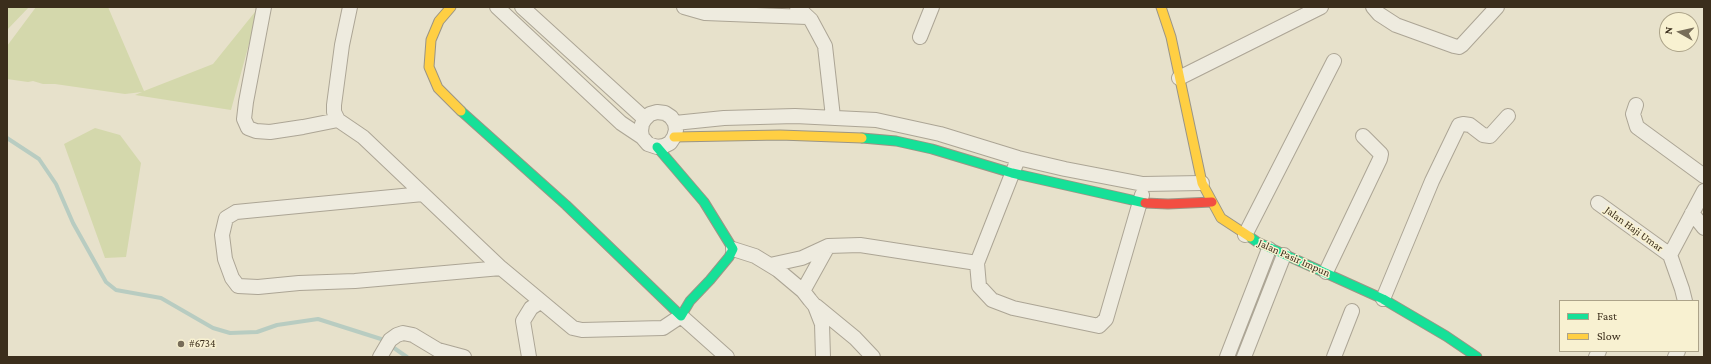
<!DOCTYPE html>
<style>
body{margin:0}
#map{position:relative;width:1711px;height:364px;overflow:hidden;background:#e7e1cb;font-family:"Crimson Pro",serif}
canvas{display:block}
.frame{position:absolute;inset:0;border:8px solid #3b2e1c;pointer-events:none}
.legend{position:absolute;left:1559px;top:300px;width:140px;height:52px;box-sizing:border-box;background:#f8f1d1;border:1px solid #aca389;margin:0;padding:5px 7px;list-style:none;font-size:12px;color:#3b2e1c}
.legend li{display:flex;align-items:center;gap:8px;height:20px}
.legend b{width:20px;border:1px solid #aca389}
.north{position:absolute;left:1659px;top:12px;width:40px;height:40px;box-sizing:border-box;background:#f8f1d1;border:1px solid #aca389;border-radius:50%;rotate:278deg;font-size:11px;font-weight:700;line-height:16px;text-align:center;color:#3b2e1c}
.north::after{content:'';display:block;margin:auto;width:14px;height:18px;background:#776d59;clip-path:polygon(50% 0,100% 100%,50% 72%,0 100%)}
</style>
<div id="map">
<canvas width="1711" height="364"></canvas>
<div class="frame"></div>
<ul class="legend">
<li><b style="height:5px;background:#16e098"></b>Fast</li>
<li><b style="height:5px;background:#ffcf43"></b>Slow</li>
</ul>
<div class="north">N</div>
</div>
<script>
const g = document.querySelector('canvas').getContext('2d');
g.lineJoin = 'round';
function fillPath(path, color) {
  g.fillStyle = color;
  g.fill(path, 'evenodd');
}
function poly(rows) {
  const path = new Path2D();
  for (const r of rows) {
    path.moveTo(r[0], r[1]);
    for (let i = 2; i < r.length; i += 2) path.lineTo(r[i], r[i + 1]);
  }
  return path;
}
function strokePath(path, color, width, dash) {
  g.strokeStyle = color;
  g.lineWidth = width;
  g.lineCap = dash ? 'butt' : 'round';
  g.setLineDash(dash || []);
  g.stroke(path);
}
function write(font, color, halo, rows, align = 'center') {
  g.font = font + ' "Crimson Pro",serif';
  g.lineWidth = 3;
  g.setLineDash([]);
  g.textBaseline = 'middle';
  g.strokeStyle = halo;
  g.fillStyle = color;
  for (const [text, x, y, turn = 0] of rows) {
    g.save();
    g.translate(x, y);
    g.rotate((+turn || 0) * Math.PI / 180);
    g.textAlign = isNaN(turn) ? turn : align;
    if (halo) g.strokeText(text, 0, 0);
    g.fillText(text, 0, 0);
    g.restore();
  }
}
const green = poly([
 [7,7,29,7,7,30],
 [36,7,108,7,144,91,213,64,259,7,231,110,135,95,142,92,125,94,55,84,43,84,33,81,28,82,7,79,7,46],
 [95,128,120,135,141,163,126,257,105,258,64,144]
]);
const stream = poly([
 [7,138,39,159,56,184,73,223,106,282,116,290,161,298,213,328,230,333,257,332,277,325,318,319,381,339,407,357]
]);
const street = poly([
 [264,7,246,102,244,119,248,128,256,131,270,132,303,127,338,120],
 [350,7,342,45,334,105,334,112,338,120,363,137,501,268,573,328,582,330,663,328,681,316,727,357],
 [497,7,621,123,642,137,648,144,657,147,664,146,670,143,674,137,676,130,675,123,671,117,665,113,657,112,650,114,645,119,642,124,641,131,642,137],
 [522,7,645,119],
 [684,7,705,13,712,10],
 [797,7,811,20,825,46,833,117],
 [1373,7,1379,14,1396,25,1454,46,1459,47,1462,45,1497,7],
 [705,13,807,17],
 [920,37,932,7],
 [1179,78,1321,7],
 [1636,105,1633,114,1637,127,1704,176],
 [675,123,724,118,795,116,876,120,940,134,1018,158,1065,169,1143,184,1202,183],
 [423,194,236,212,226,218,222,235,225,259,232,278,238,286,258,287,299,283,355,281,501,268],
 [1598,203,1670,255],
 [1692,213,1704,228],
 [1245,235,1334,61],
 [733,249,755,256,778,270,803,291,810,300,815,306,822,324,823,357],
 [977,263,979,286,992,300,1013,308,1099,326,1106,319,1142,195],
 [770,265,802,258,828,246,860,245,977,263,1016,164],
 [1326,272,1380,159,1381,154,1363,136],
 [803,291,828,246],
 [1383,299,1432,181,1459,125,1463,124,1470,125,1483,135,1490,136,1508,116],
 [1685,301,1682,289,1670,255,1704,191],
 [816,306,855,338,873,357],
 [380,357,390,340,397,335,403,333,413,335,438,350,464,357],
 [529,357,523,321,531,308,540,302],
 [1227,357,1269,249],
 [1244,357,1284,255],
 [1334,357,1352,311],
 [1596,357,1599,351],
 [1675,357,1678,351]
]);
const fast = poly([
 [461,111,566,205,681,316,690,301,710,280,729,257,733,249,704,202,657,147],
 [862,138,896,141,932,149,1012,173,1145,203],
 [1250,237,1257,242,1383,299,1446,336,1477,357]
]);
const slow = poly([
 [451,7,439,21,431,40,429,67,438,88,461,111],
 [1161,7,1171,37,1202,183,1221,218,1250,237],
 [674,137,780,135,862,138]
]);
const jam = poly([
 [1145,203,1168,204,1212,202]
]);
const markers = [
 [181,344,4,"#776d59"]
];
const streetNames = [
 ["Jalan Haji Umar",1634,229,36],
 ["Jalan Pasir Impun",1294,258,24]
];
const poiNames = [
 ["#6734",189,344]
];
fillPath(green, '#d4d8ac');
strokePath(stream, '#b8ccc1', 4);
strokePath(street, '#aca595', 16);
strokePath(fast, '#9b9585', 11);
strokePath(slow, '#9b9585', 11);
strokePath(jam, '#9b9585', 11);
strokePath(street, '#eeebdf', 14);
strokePath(fast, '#16e098', 9);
strokePath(slow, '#ffcf43', 9);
strokePath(jam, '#f24e42', 9);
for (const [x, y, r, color] of markers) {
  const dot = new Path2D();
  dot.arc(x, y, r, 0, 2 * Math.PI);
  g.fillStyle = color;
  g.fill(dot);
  strokePath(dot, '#f8f1d1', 1.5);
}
write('11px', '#3b2e1c', '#f8f1d1', streetNames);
write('11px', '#3b2e1c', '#f8f1d1', poiNames, 'left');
</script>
